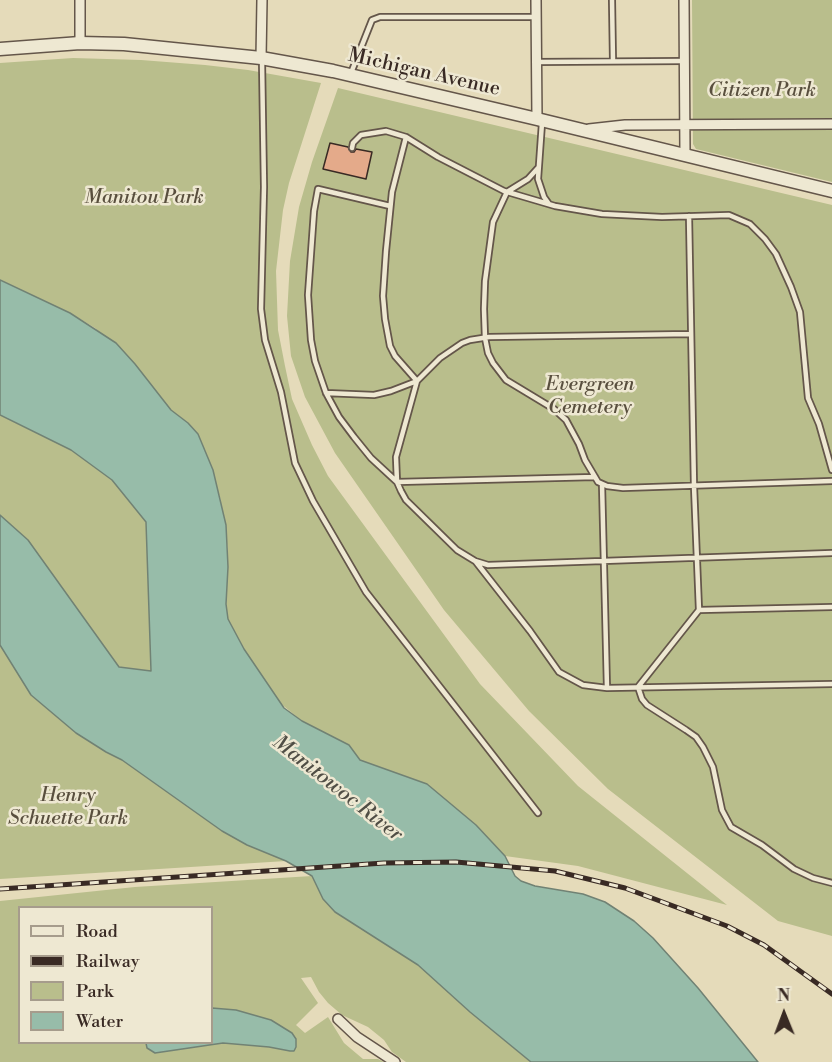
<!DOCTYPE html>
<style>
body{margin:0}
#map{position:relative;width:832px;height:1062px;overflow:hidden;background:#e5dbba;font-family:"Libre Bodoni",serif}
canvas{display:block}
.legend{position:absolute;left:18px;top:906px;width:195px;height:138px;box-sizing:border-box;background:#eee8d2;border:2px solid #a69c8c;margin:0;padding:8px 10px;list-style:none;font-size:18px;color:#392a24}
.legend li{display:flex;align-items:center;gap:12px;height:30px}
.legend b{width:30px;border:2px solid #a69c8c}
.north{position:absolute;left:754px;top:984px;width:60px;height:60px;-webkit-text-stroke:4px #eee8d2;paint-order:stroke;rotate:359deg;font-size:16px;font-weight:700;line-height:24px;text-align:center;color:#392a24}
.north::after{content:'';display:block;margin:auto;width:21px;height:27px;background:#392a24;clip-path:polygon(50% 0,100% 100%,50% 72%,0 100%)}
</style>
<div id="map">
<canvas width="832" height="1062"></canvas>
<ul class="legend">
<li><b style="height:8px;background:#eee8d2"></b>Road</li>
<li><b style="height:8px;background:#392a24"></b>Railway</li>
<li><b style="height:16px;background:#b9be8c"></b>Park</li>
<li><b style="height:16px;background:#97bca9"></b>Water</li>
</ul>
<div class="north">N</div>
</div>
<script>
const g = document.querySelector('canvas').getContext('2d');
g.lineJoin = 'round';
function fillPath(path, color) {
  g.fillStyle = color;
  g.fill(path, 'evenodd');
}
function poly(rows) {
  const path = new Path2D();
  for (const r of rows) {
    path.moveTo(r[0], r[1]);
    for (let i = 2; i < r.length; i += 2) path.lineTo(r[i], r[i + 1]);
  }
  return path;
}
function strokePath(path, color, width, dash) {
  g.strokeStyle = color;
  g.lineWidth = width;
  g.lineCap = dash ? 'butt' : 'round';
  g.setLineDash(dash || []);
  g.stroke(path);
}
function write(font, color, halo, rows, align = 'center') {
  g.font = font + ' "Libre Bodoni",serif';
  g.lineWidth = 5;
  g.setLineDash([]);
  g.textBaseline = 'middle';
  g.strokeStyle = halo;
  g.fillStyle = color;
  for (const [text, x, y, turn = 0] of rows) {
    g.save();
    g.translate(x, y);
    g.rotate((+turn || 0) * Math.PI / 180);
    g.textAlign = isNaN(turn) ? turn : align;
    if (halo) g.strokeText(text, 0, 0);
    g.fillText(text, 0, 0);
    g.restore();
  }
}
const green = poly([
 [692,0,832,0,832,182,696,149,693,144],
 [73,58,141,60,205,65,248,70,321,83,289,183,283,210,276,271,278,330,285,366,292,399,312,445,328,476,480,684,578,786,727,905,578,866,505,856,476,825,427,784,360,760,349,745,302,721,280,703,244,649,228,619,226,604,228,550,220,497,188,423,171,410,150,383,95,328,70,313,0,280,0,63],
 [338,88,832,205,832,936,778,921,608,789,529,711,444,610,335,453,305,397,291,356,287,316,290,261,299,207,312,162],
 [0,415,71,450,112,480,146,522,151,671,119,667,28,540,0,515],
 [0,645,31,695,76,733,106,752,122,760,222,831,247,845,286,861,0,879],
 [312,876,323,899,335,912,418,965,470,1012,531,1062,406,1062,392,1052,384,1040,368,1027,342,1015,328,1003,319,992,311,977,301,978,318,1003,296,1025,305,1033,328,1017,344,1043,363,1059,378,1059,384,1062,0,1062,0,901,135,887],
 [20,908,212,908,212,1042,20,1042]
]);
const water = poly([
 [0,280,70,313,116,343,135,364,171,410,188,423,198,434,213,470,226,525,228,567,226,604,228,619,244,649,284,708,302,721,349,745,360,760,427,784,476,825,505,856,515,876,521,881,535,886,583,894,605,902,634,921,653,938,698,988,758,1062,531,1062,470,1012,418,965,335,912,323,899,312,876,286,861,247,845,222,831,122,760,106,752,76,733,31,695,0,645,0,515,28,540,119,667,151,671,146,522,112,480,71,450,0,415,0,280],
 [212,1008,236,1010,271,1020,292,1033,296,1039,296,1047,294,1051,290,1051,269,1047,223,1043,155,1053,147,1048,146,1043,212,1042,212,1008]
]);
const building = poly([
 [330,143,348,147,351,152,354,152,356,149,372,152,366,179,323,169,330,143]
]);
const service = poly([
 [612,0,613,61],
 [262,61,264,187,261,309,265,340,281,392,295,463,313,501,366,592,538,813],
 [536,62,684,61],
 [351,73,372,20,380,17,536,17],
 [542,123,538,179,544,197,549,204],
 [352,148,353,143,361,135,386,131,406,137,438,157,504,191,555,206,602,214,662,217,729,215,750,224,765,239,776,254,791,287,800,312,808,398,819,424,832,470],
 [538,168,528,179,507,192,493,222,485,281,484,309,485,338,488,353,493,363,506,380,554,409,566,420,579,444,585,460,598,482,607,486,623,488,832,481],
 [390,206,318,189,314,211,308,295,311,340,315,361,326,393,339,417,354,437,371,458,397,482,595,477],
 [689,216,694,486,699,610],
 [691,334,489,337,470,340,462,343,440,358,417,381,396,457,397,482,401,491,406,500,457,550,475,561,488,565,832,553],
 [326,393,374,395,391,391,417,381,395,356,390,346,385,319,383,296,386,251,392,192,406,137],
 [602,484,607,688],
 [476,562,530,631,559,672,583,685,607,688,832,684],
 [832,607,699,610,638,687,642,699,647,705,686,730,696,737,703,747,713,767,722,810,731,827,762,845,794,869,813,878,832,883]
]);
const minor = poly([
 [80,0,80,43],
 [536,0,537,119],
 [684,0,685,155],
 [261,58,262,0],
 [589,129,625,125,832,124],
 [338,1019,357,1037,395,1062]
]);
const tertiary = poly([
 [0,49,80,43,124,44,261,58,333,71,537,119,832,191]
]);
const rail = poly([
 [0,889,384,863,456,862,555,871,625,888,727,926,764,945,832,994]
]);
const streetNames = [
 ["Michigan Avenue",424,73,13]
];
const parkNames = [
 ["Citizen Park",762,91],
 ["Manitou Park",144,198],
 ["Evergreen",590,385],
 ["Cemetery",590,408],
 ["Henry",68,796],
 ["Schuette Park",68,819]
];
const waterNames = [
 ["Manitowoc River",337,789,38]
];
fillPath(green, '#b9be8c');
fillPath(water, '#97bca9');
strokePath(water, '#718274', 1.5);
fillPath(building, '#e4aa8a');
strokePath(building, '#392a24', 1.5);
strokePath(service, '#64564a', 8);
strokePath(minor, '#64564a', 12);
strokePath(tertiary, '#64564a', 15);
strokePath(service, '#eee8d2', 4.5);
strokePath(minor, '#eee8d2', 9);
strokePath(tertiary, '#eee8d2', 12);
strokePath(rail, '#392a24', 5);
strokePath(rail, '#eee8d2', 3, [9]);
write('20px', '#392a24', '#eee8d2', streetNames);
write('italic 20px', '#594f3e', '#eee8d2', parkNames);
write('italic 21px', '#504e45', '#eee8d2', waterNames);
</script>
